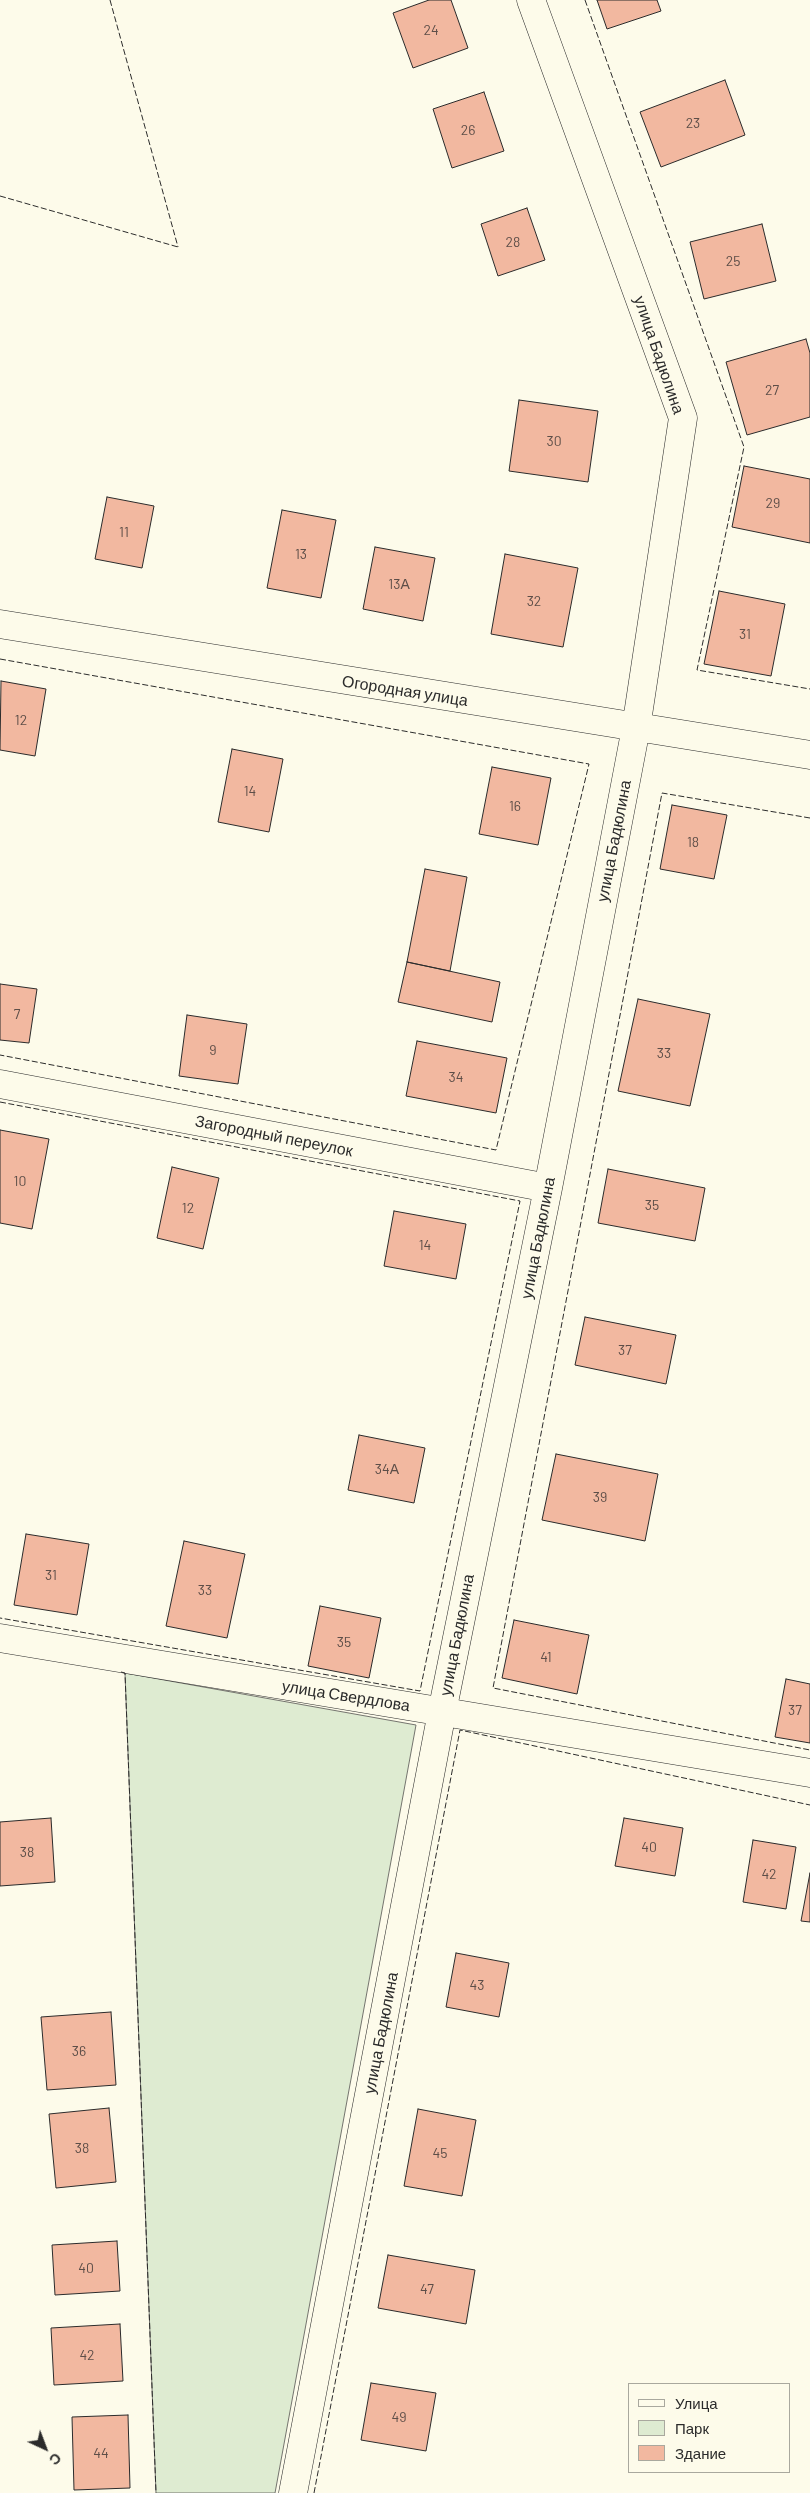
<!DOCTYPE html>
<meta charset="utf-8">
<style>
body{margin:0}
#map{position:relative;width:810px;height:2493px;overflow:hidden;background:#fdfbea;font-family:Barlow,sans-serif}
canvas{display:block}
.legend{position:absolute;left:628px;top:2383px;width:162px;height:90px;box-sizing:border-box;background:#fdfbea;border:1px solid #a9a89e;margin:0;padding:6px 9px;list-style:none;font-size:15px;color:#2b2b2b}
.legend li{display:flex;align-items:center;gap:10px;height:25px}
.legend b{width:25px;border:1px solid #a9a89e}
.north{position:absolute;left:20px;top:2423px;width:50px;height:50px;-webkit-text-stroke:4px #fdfbea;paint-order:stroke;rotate:137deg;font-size:14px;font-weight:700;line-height:20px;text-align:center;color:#2b2b2b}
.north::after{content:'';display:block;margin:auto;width:18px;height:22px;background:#2b2b2b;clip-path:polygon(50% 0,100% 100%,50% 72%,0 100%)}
</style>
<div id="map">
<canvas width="810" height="2493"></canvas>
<ul class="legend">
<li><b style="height:6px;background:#fdfbea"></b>Улица</li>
<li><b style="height:14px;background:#deebd1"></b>Парк</li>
<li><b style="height:14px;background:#f2b8a0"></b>Здание</li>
</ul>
<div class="north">С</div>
</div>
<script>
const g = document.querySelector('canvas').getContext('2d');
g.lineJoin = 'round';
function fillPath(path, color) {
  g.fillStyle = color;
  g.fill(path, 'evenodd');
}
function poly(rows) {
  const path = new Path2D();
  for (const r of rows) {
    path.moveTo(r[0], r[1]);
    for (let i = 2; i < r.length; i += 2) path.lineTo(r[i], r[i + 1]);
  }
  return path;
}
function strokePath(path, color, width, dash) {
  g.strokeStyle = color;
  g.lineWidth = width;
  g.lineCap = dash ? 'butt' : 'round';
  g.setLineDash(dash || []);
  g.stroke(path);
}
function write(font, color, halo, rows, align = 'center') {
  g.font = font + ' Barlow,sans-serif';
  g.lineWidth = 4;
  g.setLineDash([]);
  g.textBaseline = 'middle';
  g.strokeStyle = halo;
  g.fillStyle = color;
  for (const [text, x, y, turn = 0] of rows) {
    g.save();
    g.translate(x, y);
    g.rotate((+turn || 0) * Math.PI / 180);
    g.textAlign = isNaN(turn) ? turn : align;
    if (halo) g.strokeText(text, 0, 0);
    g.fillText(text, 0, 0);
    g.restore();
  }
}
const green = poly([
 [125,1673,416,1725,275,2493,156,2493,125,1673]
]);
const building = poly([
 [429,0,451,0,468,48,413,68,393,13,429,0],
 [597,0,657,0,661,11,607,29,597,0],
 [725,80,745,135,661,167,640,112,725,80],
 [484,92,504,151,452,168,433,109,484,92],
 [527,208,545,260,498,276,481,224,527,208],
 [762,224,776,281,704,299,690,242,762,224],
 [806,339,810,353,810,417,747,435,726,362,806,339],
 [519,400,598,411,588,482,509,471,519,400],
 [744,466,810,479,810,543,732,527,744,466],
 [107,497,154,506,142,568,95,559,107,497],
 [282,510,336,520,321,598,267,588,282,510],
 [375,547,435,558,423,621,363,609,375,547],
 [505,554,578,568,563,647,491,634,505,554],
 [719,591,785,604,771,676,704,664,719,591],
 [1,681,46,689,35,756,0,750,1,681],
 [232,749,283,759,269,832,218,822,232,749],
 [492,767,551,778,538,845,479,834,492,767],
 [672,805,727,815,714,879,660,869,672,805],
 [425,869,467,877,450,971,407,962,425,869],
 [407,962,500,982,492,1022,398,1002,407,962],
 [0,984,37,989,29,1043,0,1040,0,984],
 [638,999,710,1014,690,1106,618,1091,638,999],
 [187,1015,247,1024,238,1084,179,1076,187,1015],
 [417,1041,507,1058,496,1113,406,1096,417,1041],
 [0,1130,49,1139,32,1229,0,1223,0,1130],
 [172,1167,219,1178,203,1249,157,1238,172,1167],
 [608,1169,705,1188,695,1241,598,1223,608,1169],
 [394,1211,466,1224,456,1279,384,1266,394,1211],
 [585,1317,676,1335,666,1384,575,1365,585,1317],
 [359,1435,425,1448,414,1503,348,1490,359,1435],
 [556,1454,658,1474,645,1541,542,1520,556,1454],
 [26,1534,89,1544,77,1615,14,1605,26,1534],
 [184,1541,245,1554,227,1638,166,1626,184,1541],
 [320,1606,381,1618,369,1678,308,1666,320,1606],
 [514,1620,589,1635,577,1694,502,1678,514,1620],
 [786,1679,810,1684,810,1743,775,1737,786,1679],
 [51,1818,55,1882,0,1886,0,1822,51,1818],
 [624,1818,683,1828,675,1876,615,1866,624,1818],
 [753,1840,796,1847,786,1909,743,1902,753,1840],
 [810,1873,810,1922,801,1921,810,1873],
 [456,1953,509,1963,499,2017,446,2007,456,1953],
 [111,2012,116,2085,47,2090,41,2017,111,2012],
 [109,2108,116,2182,56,2188,49,2114,109,2108],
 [418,2109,476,2120,462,2196,404,2186,418,2109],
 [117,2241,120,2291,55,2295,52,2245,117,2241],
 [388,2255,475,2270,466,2324,378,2308,388,2255],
 [120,2324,123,2381,54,2385,51,2328,120,2324],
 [371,2383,436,2393,426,2451,361,2440,371,2383],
 [128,2415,130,2488,74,2490,72,2417,128,2415]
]);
const minor = poly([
 [0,624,810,755],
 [0,1084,548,1188],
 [0,1638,810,1773],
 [293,2493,442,1712,548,1188,636,728,683,418,531,0]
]);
const fence = poly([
 [110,0,178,247],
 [585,0,744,447,697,670,810,689],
 [0,196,178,247],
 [0,659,589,764,496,1150,0,1055],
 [810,818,662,793,493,1688,810,1750],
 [0,1102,520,1201,420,1691,0,1618],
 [121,1672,125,1673,156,2493],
 [314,2493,460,1730,810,1805]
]);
const numberNames = [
 ["24",431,30],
 ["23",693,123],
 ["26",468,130],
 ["28",513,242],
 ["25",733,261],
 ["27",772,390],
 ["30",554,441],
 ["29",773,503],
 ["11",124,532],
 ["13",301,554],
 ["13А",399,584],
 ["32",534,601],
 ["31",745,634],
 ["12",21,720],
 ["14",250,791],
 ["16",515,806],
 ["18",693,842],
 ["7",17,1014],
 ["9",213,1050],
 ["33",664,1053],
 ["34",456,1077],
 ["10",20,1181],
 ["35",652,1205],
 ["12",188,1208],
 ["14",425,1245],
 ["37",625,1350],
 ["34А",387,1469],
 ["39",600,1497],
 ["31",51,1575],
 ["33",205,1590],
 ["35",344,1642],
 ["41",546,1657],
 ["37",795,1710],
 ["40",649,1847],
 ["38",27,1852],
 ["42",769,1874],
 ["43",477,1985],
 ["36",79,2051],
 ["38",82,2148],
 ["45",440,2153],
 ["40",86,2268],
 ["47",427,2289],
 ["42",87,2355],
 ["49",399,2417],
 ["44",101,2453]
];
const streetNames = [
 ["улица Бадюлина",659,355,71],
 ["Огородная улица",405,691,9],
 ["улица Бадюлина",614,841,-79],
 ["Загородный переулок",274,1136,11],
 ["улица Бадюлина",538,1238,-79],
 ["улица Бадюлина",457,1635,-79],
 ["улица Свердлова",346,1696,9],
 ["улица Бадюлина",381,2033,-79]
];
fillPath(green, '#deebd1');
strokePath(green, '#74746e', 1);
fillPath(building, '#f2b8a0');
strokePath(building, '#2b2b2b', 1);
strokePath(minor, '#2b2b2b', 29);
strokePath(minor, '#fdfbea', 28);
strokePath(fence, '#2b2b2b', 1, [6, 2.5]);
write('14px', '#5d4e48', null, numberNames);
write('16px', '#2b2b2b', '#fdfbea', streetNames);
</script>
